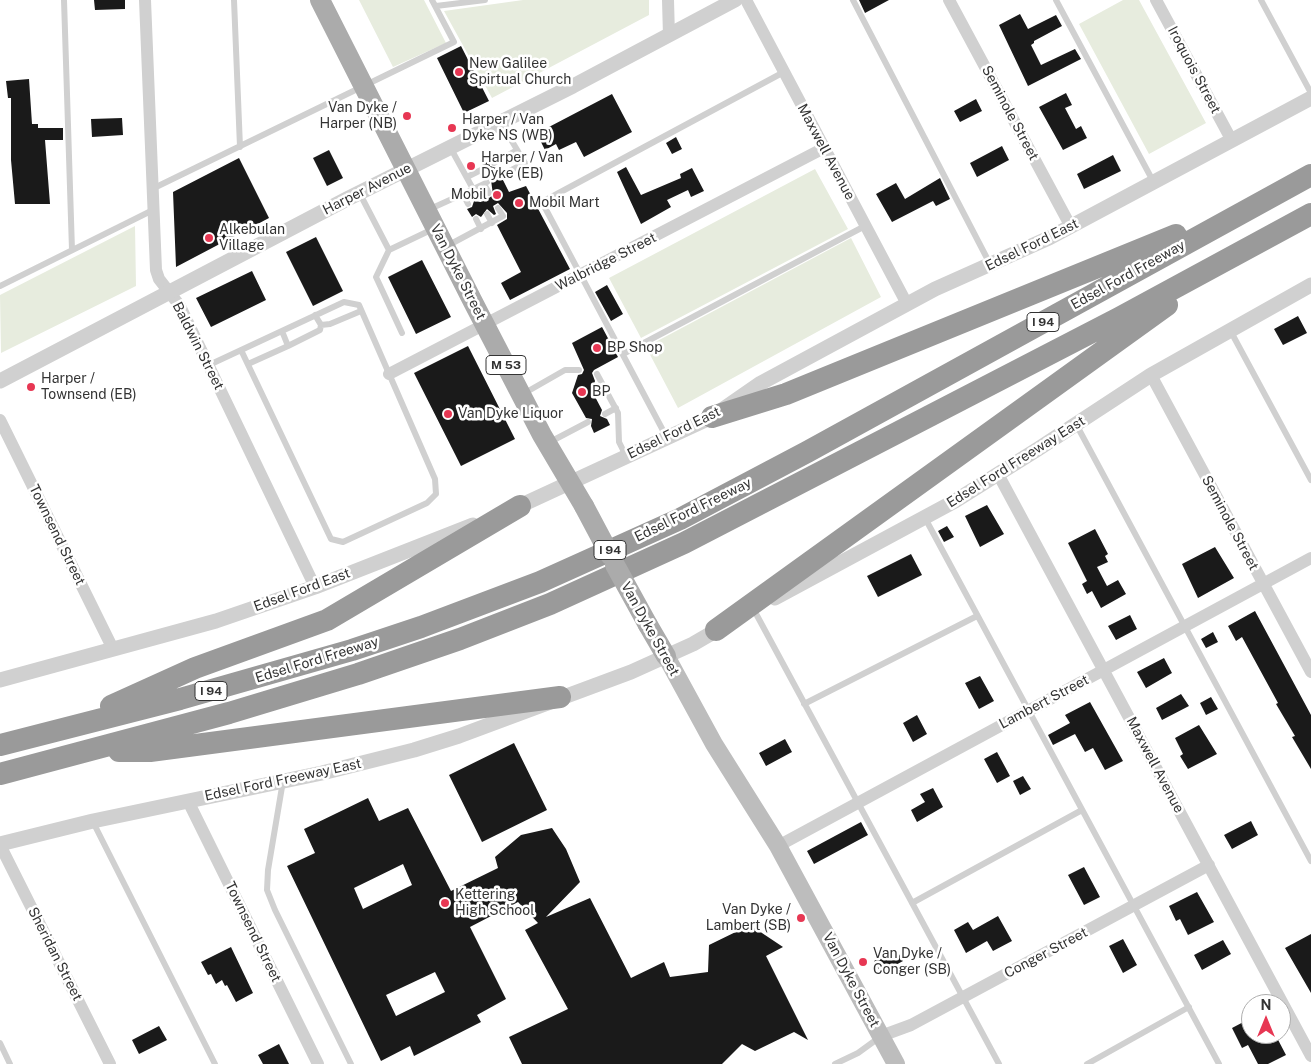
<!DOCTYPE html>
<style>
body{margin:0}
#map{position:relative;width:1311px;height:1064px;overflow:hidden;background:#fff;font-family:"Public Sans",sans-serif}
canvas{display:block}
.north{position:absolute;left:1241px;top:994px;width:50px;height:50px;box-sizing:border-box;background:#fff;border:1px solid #adadad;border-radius:50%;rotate:0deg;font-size:14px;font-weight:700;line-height:20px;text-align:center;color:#333}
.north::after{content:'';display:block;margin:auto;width:18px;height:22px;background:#e73753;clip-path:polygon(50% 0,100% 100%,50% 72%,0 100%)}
</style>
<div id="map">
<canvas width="1311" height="1064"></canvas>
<div class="north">N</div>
</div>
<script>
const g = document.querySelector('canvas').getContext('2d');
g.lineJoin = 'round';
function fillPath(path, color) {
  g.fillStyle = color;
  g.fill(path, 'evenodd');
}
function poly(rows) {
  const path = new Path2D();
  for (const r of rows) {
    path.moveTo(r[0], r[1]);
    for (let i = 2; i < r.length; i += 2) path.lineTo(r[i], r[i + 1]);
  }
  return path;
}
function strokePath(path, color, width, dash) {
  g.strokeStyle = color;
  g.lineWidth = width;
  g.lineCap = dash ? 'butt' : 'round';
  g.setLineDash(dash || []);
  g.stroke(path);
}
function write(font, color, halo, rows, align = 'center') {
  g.font = font + ' "Public Sans",sans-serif';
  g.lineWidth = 5;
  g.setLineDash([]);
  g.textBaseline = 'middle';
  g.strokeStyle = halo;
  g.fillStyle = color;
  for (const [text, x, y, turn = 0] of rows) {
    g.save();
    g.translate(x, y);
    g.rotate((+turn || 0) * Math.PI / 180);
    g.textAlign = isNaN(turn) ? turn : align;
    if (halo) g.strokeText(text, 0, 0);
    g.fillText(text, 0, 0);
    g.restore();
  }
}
const green = poly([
 [359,0,424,0,446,43,393,67],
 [523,0,649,0,649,15,492,98,444,11],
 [1123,0,1139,0,1206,123,1149,154,1079,24],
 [815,169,848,229,641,338,609,278],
 [135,226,136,286,1,353,0,295],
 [851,238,881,297,678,408,646,347]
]);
const building = poly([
 [94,0,125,0,125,9,95,10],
 [859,0,889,0,865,13],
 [1020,14,1028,29,1056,15,1062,26,1034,41,1034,43,1031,45,1041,65,1075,49,1081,59,1028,86,999,25],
 [461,46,489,101,464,113,437,58],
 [29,79,32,124,38,124,38,128,63,128,63,140,45,140,50,204,15,204,11,160,11,98,8,98,6,81],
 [1066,93,1072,105,1065,108,1076,129,1081,126,1087,138,1063,150,1039,107],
 [612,94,632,132,584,157,576,142,559,150,556,144,545,150,538,136,548,130,547,128],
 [976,99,982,111,960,122,954,111],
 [122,118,123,135,92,137,91,119],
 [676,137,682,149,672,154,666,143],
 [1002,146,1009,160,977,177,970,163],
 [329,150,343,178,327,186,313,158],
 [1113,155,1121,171,1084,189,1077,174],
 [239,158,269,218,176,267,173,192],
 [489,161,490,166,496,168,498,171,496,179,503,180,509,192,526,186,570,269,510,300,501,283,521,272,497,225,507,219,507,213,498,203,493,206,496,214,494,215,487,209,481,217,476,214,472,217,467,209,472,207,474,201,481,202,484,195,489,198,493,195,491,180,485,177,484,174,486,168,482,165],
 [626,167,641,195,681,178,680,174,692,168,704,191,691,197,688,190,667,200,671,207,641,224,617,172],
 [940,178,950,199,936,206,933,201,892,222,876,194,896,183,905,199],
 [316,237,343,291,313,306,286,252],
 [422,260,451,317,416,334,388,277],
 [252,271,266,300,211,327,196,298],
 [607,285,623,314,611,321,595,292],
 [1298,316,1307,333,1283,345,1274,329],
 [602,327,618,357,594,370,592,373,595,381,592,391,602,410,600,416,607,419,610,425,594,433,591,426,592,419,586,418,572,393,578,375,582,374,584,370,572,343],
 [468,346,515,439,461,466,414,373],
 [987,505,1004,534,980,547,965,516],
 [947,526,954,537,944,542,938,531],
 [1095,529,1108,554,1105,556,1108,562,1097,567,1107,586,1118,580,1126,594,1101,608,1092,591,1087,594,1082,584,1087,581,1068,543],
 [1215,547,1234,578,1198,598,1182,564],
 [911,554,922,575,878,597,867,576],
 [1255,611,1311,715,1311,769,1292,737,1295,736,1276,704,1278,703,1242,637,1236,641,1228,626],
 [1130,615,1137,629,1116,640,1108,626],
 [1213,632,1218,642,1206,648,1201,639],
 [1164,658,1172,673,1146,688,1137,672],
 [980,676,994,701,979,709,965,683],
 [1181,694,1189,706,1162,720,1156,708],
 [1211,697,1218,709,1206,715,1200,703],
 [1090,702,1123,761,1105,770,1093,748,1085,752,1075,734,1053,745,1048,735,1070,723,1065,715],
 [917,715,927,734,913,742,903,723],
 [1199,725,1217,754,1188,769,1180,756,1183,754,1175,738],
 [785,739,792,752,766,766,759,753],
 [514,743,547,810,482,842,449,775],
 [997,752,1010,776,997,783,984,759],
 [1023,776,1031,789,1020,795,1013,781],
 [933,788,943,807,917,822,911,810,925,802,920,794],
 [368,798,379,821,408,808,451,891,498,868,495,857,521,835,552,828,566,849,580,882,546,917,590,898,631,978,664,962,670,977,708,972,709,945,750,925,783,947,766,956,808,1040,794,1032,755,1051,742,1044,722,1064,522,1064,509,1037,568,1009,525,930,538,923,518,902,470,927,506,999,477,1015,481,1022,414,1056,410,1046,381,1061,287,866,315,853,304,829],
 [403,864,412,885,363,909,354,888],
 [435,972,445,992,396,1016,386,995],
 [1251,821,1258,835,1232,849,1224,835],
 [861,822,868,835,814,864,807,851],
 [1084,867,1100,897,1084,905,1068,875],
 [1197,892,1214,922,1188,935,1180,919,1176,921,1169,906],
 [998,916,1012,941,993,951,987,941,966,953,954,930,968,922,973,930],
 [1311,934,1311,993,1285,948],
 [1123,939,1137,965,1123,973,1109,946],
 [1223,940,1231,954,1202,970,1194,955],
 [231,947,253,993,236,1002,227,985,225,986,222,980,216,984,211,974,208,975,201,962],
 [896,949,903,961,881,973,874,961],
 [1251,1018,1251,1034,1275,1034,1286,1055,1268,1064,1258,1064,1248,1045,1242,1048,1232,1028],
 [159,1026,167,1040,139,1054,132,1040],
 [279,1044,289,1064,263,1064,258,1055]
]);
const service = poly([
 [64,0,72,250],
 [234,0,240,147],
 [853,0,990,264],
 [1056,0,1153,181],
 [1261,0,1311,93],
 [436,6,485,0],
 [450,147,478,198],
 [494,163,517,150],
 [500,176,525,163,501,123],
 [467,177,481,170],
 [487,182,484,184,489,193],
 [152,189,454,42,432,0],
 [360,194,389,250,433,229],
 [468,204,463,194,484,184],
 [430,209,463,194],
 [487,214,492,223],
 [476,219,481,229],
 [447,246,503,216,498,208],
 [389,250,376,277,402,333],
 [0,286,153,210],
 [321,325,330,324,361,311],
 [1230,330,1311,480],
 [288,346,320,330,321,325,315,315],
 [623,354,865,226],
 [248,364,288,346,282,331],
 [209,365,344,302,359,305,435,479,436,494,427,503,343,542,331,539,241,350],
 [597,374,618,413,619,442,626,456],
 [523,394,565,370,579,370],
 [605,414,616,408],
 [1076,424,1311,861],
 [667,438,542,202,784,72],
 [548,443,588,422],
 [925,518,1219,1064],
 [754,610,999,1064],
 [804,704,977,616],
 [283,781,268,870,267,890,275,910,351,1064],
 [93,822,215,1064],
 [912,903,1082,810],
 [0,1043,10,1064],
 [835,1064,858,1053,880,1037],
 [1087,1064,1189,1007]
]);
const minor = poly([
 [145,0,156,270,159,279,180,306,315,587],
 [668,0,669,36],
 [746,0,907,304],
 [949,0,1071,227],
 [1156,0,1232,141],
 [389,374,824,148],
 [1151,375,1311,672],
 [0,420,113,649],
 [998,474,1311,1056],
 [188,801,318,1064],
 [0,845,110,1064],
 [778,846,1311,558],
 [881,1036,911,1025,1209,865]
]);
const tertiary = poly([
 [0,381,347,199,573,86,735,0],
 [513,509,712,417,761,383,935,289,1049,238,1311,98],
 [775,598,955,501,1038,449,1151,375,1311,285],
 [0,680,216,621,315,587,473,525],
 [0,844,93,821,322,773,414,750,459,736,631,672,693,644,724,626]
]);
const secondary = poly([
 [666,656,714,744,778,846,896,1064]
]);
const primary = poly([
 [320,0,472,300,542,435,584,506],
 [648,625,666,656]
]);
const motorway = poly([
 [712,417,786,394,1176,235],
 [716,630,1167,305],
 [111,706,195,668,327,620,520,506],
 [0,745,180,699,352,650,421,627,540,582,680,519,807,452,1311,175],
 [119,751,150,751,560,697],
 [0,774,229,713,358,674,460,639,550,604,684,543,1119,318,1311,214]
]);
const primaryBridge = poly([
 [584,506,610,555],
 [615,565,648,625]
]);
const markers = [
 [459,72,5,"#e73753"],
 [407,116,5,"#e73753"],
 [452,128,5,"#e73753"],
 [471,166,5,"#e73753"],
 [497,195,5,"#e73753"],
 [519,203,5,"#e73753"],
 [209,238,5,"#e73753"],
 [597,348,5,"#e73753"],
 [31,387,5,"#e73753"],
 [582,392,5,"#e73753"],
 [448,414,5,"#e73753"],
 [445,903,5,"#e73753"],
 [801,918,5,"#e73753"],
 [863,962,5,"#e73753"]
];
const shields = [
 [1043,322,32],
 [506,365,40],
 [610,550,32],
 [211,691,32]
];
const shieldNames = [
 ["I 94",1043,322],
 ["M 53",506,365],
 ["I 94",610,550],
 ["I 94",211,691]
];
const poiNames = [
 ["New Galilee",469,64],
 ["Spirtual Church",469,80],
 ["Van Dyke /",397,108,"right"],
 ["Harper (NB)",397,124,"right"],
 ["Harper / Van",462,120],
 ["Dyke NS (WB)",462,136],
 ["Harper / Van",481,158],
 ["Dyke (EB)",481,174],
 ["Mobil",487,195,"right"],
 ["Mobil Mart",529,203],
 ["Alkebulan",219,230],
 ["Village",219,246],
 ["BP Shop",607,348],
 ["Harper /",41,379],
 ["Townsend (EB)",41,395],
 ["BP",592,392],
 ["Van Dyke Liquor",458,414],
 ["Kettering",455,895],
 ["High School",455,911],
 ["Van Dyke /",791,910,"right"],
 ["Lambert (SB)",791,926,"right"],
 ["Van Dyke /",873,954],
 ["Conger (SB)",873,970]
];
const streetNames = [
 ["Iroquois Street",1194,70,62],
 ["Seminole Street",1010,113,62],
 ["Maxwell Avenue",826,152,62],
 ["Harper Avenue",367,189,-27],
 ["Edsel Ford East",1032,245,-26],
 ["Walbridge Street",606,262,-27],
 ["Van Dyke Street",458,272,63],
 ["Edsel Ford Freeway",1128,275,-29],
 ["Baldwin Street",198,346,63],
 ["Edsel Ford East",674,433,-26],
 ["Edsel Ford Freeway East",1016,462,-32],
 ["Edsel Ford Freeway",693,510,-26],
 ["Seminole Street",1230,523,62],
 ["Townsend Street",57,535,64],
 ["Edsel Ford East",302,590,-20],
 ["Van Dyke Street",650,629,61],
 ["Edsel Ford Freeway",317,660,-17],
 ["Lambert Street",1044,702,-28],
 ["Maxwell Avenue",1155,765,62],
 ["Edsel Ford Freeway East",283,780,-12],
 ["Townsend Street",253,932,64],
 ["Conger Street",1046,953,-28],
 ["Sheridan Street",55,954,63],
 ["Van Dyke Street",851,980,62]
];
fillPath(green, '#e7ecde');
fillPath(building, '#1a1a1a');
strokePath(service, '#d0d0d0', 6);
strokePath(minor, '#d0d0d0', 12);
strokePath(tertiary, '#d0d0d0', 15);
strokePath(secondary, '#bdbdbd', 18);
strokePath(primary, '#ababab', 20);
strokePath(motorway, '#9a9a9a', 22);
strokePath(primaryBridge, '#ababab', 20);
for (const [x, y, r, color] of markers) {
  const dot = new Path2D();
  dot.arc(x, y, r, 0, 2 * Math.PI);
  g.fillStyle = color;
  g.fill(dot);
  strokePath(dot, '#fff', 2);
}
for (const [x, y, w] of shields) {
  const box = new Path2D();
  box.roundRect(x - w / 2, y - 9.5, w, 19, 4);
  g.fillStyle = '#fff';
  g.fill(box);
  strokePath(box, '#333', 1);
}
write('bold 12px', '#333', null, shieldNames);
write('14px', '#333', '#fff', poiNames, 'left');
write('14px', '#333', '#fff', streetNames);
</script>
